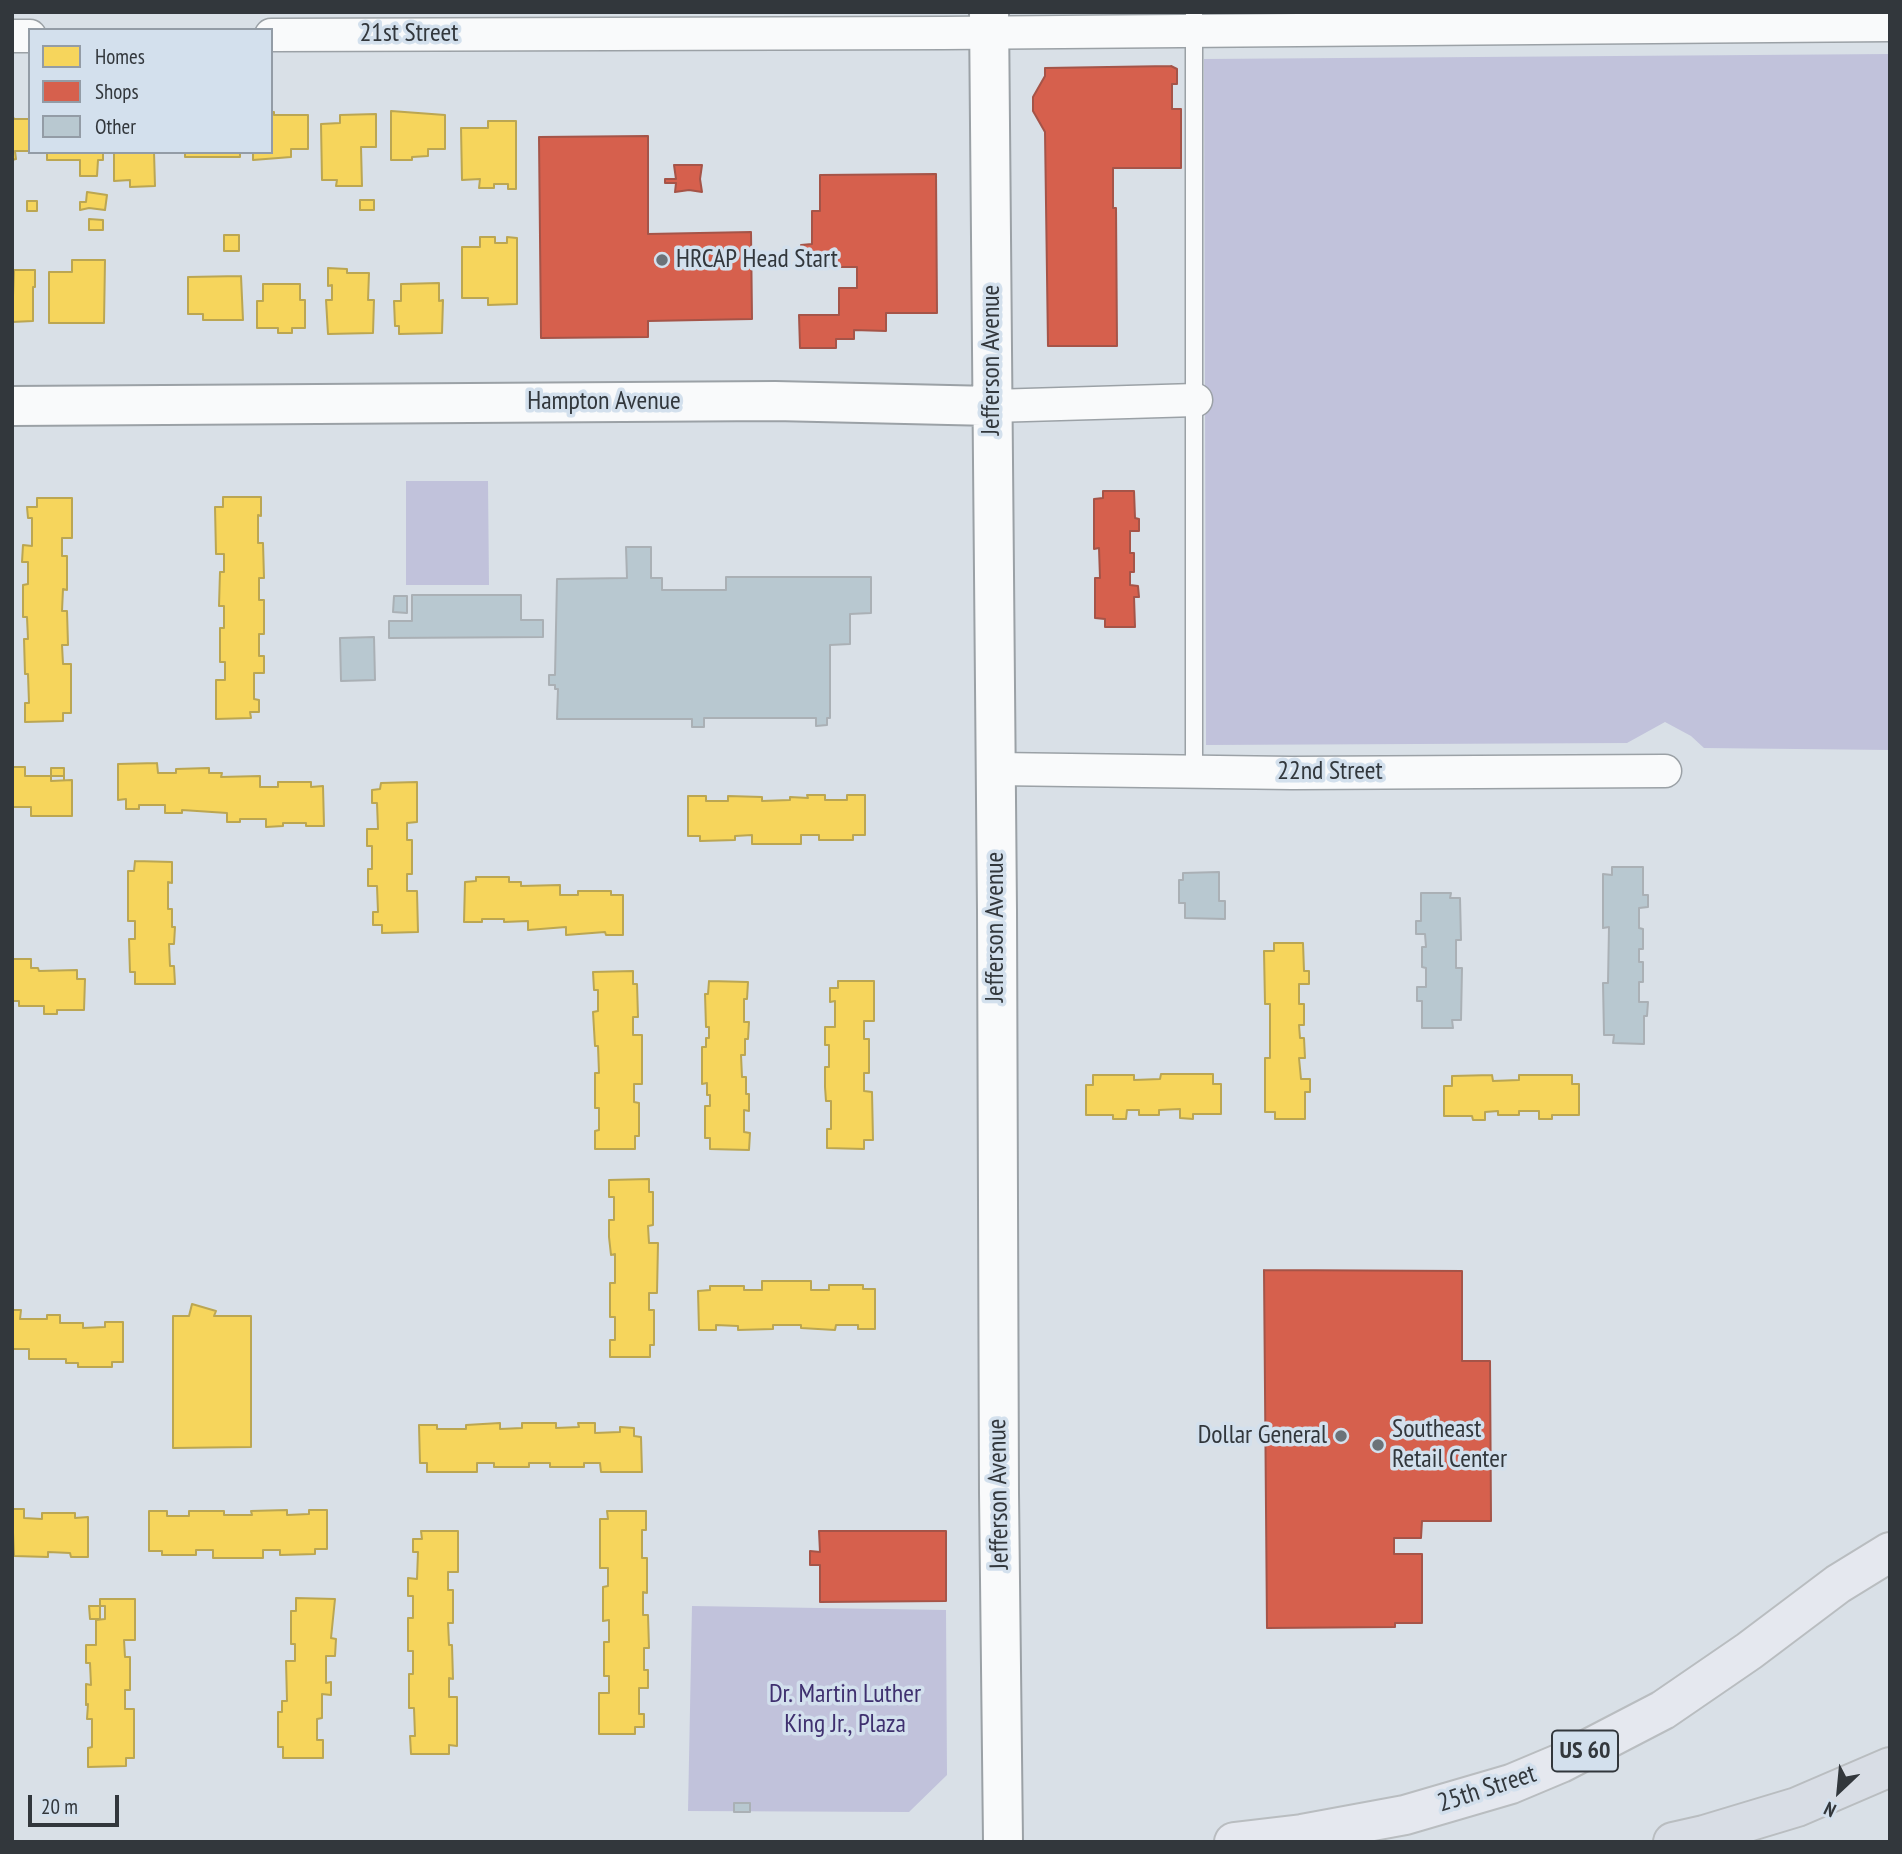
<!DOCTYPE html>
<style>
body{margin:0}
#map{position:relative;width:1902px;height:1854px;overflow:hidden;background:#d9e0e7;font-family:"PT Sans Narrow",sans-serif}
canvas{display:block}
.frame{position:absolute;inset:0;border:14px solid #32373c;pointer-events:none}
.legend{position:absolute;left:28px;top:28px;width:245px;height:126px;box-sizing:border-box;background:#d3e0ed;border:2px solid #939ca6;margin:0;padding:9px 12px;list-style:none;font-size:21px;color:#32373c}
.legend li{display:flex;align-items:center;gap:14px;height:35px}
.legend b{width:35px;border:2px solid #939ca6}
.north{position:absolute;left:1804px;top:1756px;width:70px;height:70px;-webkit-text-stroke:5px #d3e0ed;paint-order:stroke;rotate:206deg;font-size:19px;font-weight:700;line-height:28px;text-align:center;color:#32373c}
.north::after{content:'';display:block;margin:auto;width:24px;height:32px;background:#32373c;clip-path:polygon(50% 0,100% 100%,50% 72%,0 100%)}
.scale{position:absolute;left:28px;top:1795px;width:91px;height:32px;box-sizing:border-box;border:4px solid #32373c;border-top:0;padding-left:9px;font-size:21px;line-height:24px;white-space:nowrap;color:#32373c;-webkit-text-stroke:5px #d3e0ed;paint-order:stroke}
</style>
<div id="map">
<canvas width="1902" height="1854"></canvas>
<div class="frame"></div>
<ul class="legend">
<li><b style="height:19px;background:#f6d55c"></b>Homes</li>
<li><b style="height:19px;background:#d6604d"></b>Shops</li>
<li><b style="height:19px;background:#b8c8d0"></b>Other</li>
</ul>
<div class="north">N</div>
<div class="scale">20 m</div>
</div>
<script>
const g = document.querySelector('canvas').getContext('2d');
g.lineJoin = 'round';
function fillPath(path, color) {
  g.fillStyle = color;
  g.fill(path, 'evenodd');
}
function poly(rows) {
  const path = new Path2D();
  for (const r of rows) {
    path.moveTo(r[0], r[1]);
    for (let i = 2; i < r.length; i += 2) path.lineTo(r[i], r[i + 1]);
  }
  return path;
}
function strokePath(path, color, width, dash) {
  g.strokeStyle = color;
  g.lineWidth = width;
  g.lineCap = dash ? 'butt' : 'round';
  g.setLineDash(dash || []);
  g.stroke(path);
}
function write(font, color, halo, rows, align = 'center') {
  g.font = font + ' "PT Sans Narrow",sans-serif';
  g.lineWidth = 7;
  g.setLineDash([]);
  g.textBaseline = 'middle';
  g.strokeStyle = halo;
  g.fillStyle = color;
  for (const [text, x, y, turn = 0] of rows) {
    g.save();
    g.translate(x, y);
    g.rotate((+turn || 0) * Math.PI / 180);
    g.textAlign = isNaN(turn) ? turn : align;
    if (halo) g.strokeText(text, 0, 0);
    g.fillText(text, 0, 0);
    g.restore();
  }
}
const green = poly([
 [1890,54,1890,750,1704,748,1691,736,1665,722,1627,743,1206,745,1204,59],
 [406,481,488,481,489,585,406,585],
 [692,1606,946,1610,947,1775,909,1812,688,1811]
]);
const homes = poly([
 [391,111,445,115,445,149,428,149,428,156,412,157,412,160,391,160,391,111],
 [271,112,274,112,274,115,308,115,308,149,291,149,291,157,253,160,253,152,271,152,271,112],
 [376,114,376,147,361,147,362,186,336,186,337,180,322,180,321,124,340,123,340,115,376,114],
 [12,115,14,119,30,119,30,151,15,151,16,159,12,160,12,115],
 [488,121,516,121,516,189,508,189,508,184,494,184,494,188,479,188,480,179,462,180,461,128,488,128,488,121],
 [47,152,103,152,103,160,98,160,97,176,80,176,80,160,47,160,47,152],
 [114,152,154,152,155,186,130,187,130,180,114,181,114,152],
 [185,152,240,152,240,157,185,157,185,152],
 [87,192,107,195,105,210,89,208,80,210,80,202,86,202,87,192],
 [360,200,374,200,374,210,360,210,360,200],
 [27,201,37,201,37,211,27,211,27,201],
 [89,219,103,220,103,230,89,230,89,219],
 [224,235,239,235,239,251,224,251,224,235],
 [480,237,495,237,495,243,507,243,507,237,517,238,517,304,488,305,488,298,462,298,462,247,480,247,480,237],
 [72,260,105,260,104,323,49,323,49,272,72,272,72,260],
 [328,268,347,269,347,273,369,273,368,300,374,300,373,333,328,334,326,300,332,300,332,285,328,286,328,268],
 [14,270,35,270,35,287,33,287,33,321,12,322,14,270],
 [241,276,243,320,203,320,203,314,188,314,188,277,241,276],
 [439,283,439,301,443,300,442,333,399,334,399,326,395,326,394,301,401,301,401,284,439,283],
 [263,284,300,284,300,300,305,300,305,328,292,328,292,333,278,333,278,328,257,328,257,301,263,301,263,284],
 [223,497,261,497,261,516,258,515,258,543,263,543,264,578,259,578,259,600,264,600,264,634,259,634,259,656,264,656,264,673,254,673,254,699,259,700,259,712,250,712,251,718,216,719,216,680,225,680,225,662,220,662,220,628,224,628,224,606,219,606,220,572,224,572,224,554,216,554,215,507,223,507,223,497],
 [37,498,72,498,72,538,62,538,62,556,67,556,67,590,63,589,62,611,67,611,68,645,62,645,63,664,71,664,71,713,63,713,63,721,25,722,25,703,29,703,28,674,25,674,24,639,28,639,27,617,23,617,23,585,28,584,28,562,22,562,23,545,32,546,32,518,28,518,27,507,37,507,37,498],
 [157,763,158,773,176,773,176,769,209,768,209,773,222,773,221,777,260,776,260,787,278,787,278,782,311,782,311,787,323,786,324,826,306,826,306,823,283,823,283,826,266,827,266,819,240,819,240,822,227,822,227,813,182,810,182,813,165,813,165,805,139,805,139,809,126,809,126,799,118,800,118,764,157,763],
 [12,767,25,767,25,776,51,776,51,781,72,780,72,816,31,816,31,807,13,807,12,811,12,767],
 [51,768,64,768,64,780,64,776,51,776,51,768],
 [417,782,417,822,407,823,407,840,412,840,412,874,407,874,407,891,417,891,418,932,382,933,382,925,373,925,373,912,378,912,377,886,368,886,368,869,372,869,372,846,367,846,367,829,378,829,377,803,372,803,372,790,380,789,381,783,417,782],
 [807,795,825,795,825,800,847,800,847,795,865,795,865,835,853,835,853,840,819,840,819,835,801,835,801,844,752,844,752,835,735,836,735,840,700,841,700,836,688,836,688,796,706,796,706,801,728,801,728,796,762,797,762,801,790,800,790,797,808,798,807,795],
 [135,861,172,862,172,883,168,882,168,909,172,909,172,927,175,927,174,944,169,944,170,966,174,966,175,984,135,984,135,972,130,972,129,939,135,939,135,921,128,921,128,871,134,871,135,861],
 [476,877,509,877,509,882,521,882,521,886,560,885,560,895,578,895,578,891,611,891,611,895,623,895,623,935,606,935,605,932,566,935,566,927,528,930,528,921,504,922,504,919,482,919,482,922,464,922,465,882,476,881,476,877],
 [1274,943,1303,943,1304,971,1309,971,1309,984,1299,984,1299,1004,1304,1004,1304,1025,1299,1025,1300,1038,1304,1038,1305,1058,1299,1058,1301,1079,1310,1079,1310,1092,1305,1092,1305,1119,1275,1119,1275,1112,1265,1112,1265,1058,1270,1058,1270,1004,1265,1004,1264,951,1274,951,1274,943],
 [12,959,31,959,31,968,38,968,39,971,77,970,77,979,85,979,84,1010,57,1010,57,1014,44,1014,44,1006,19,1006,19,1001,12,1001,12,959],
 [633,971,633,984,637,984,638,1017,633,1017,633,1035,642,1035,642,1084,634,1084,634,1102,639,1103,639,1136,635,1136,635,1149,595,1149,595,1131,599,1130,599,1108,595,1108,595,1073,599,1073,598,1046,595,1046,593,1012,598,1011,598,990,594,990,593,972,633,971],
 [709,981,748,982,747,999,744,999,744,1022,749,1022,748,1039,745,1039,745,1055,741,1055,742,1077,746,1077,746,1094,749,1094,749,1111,744,1110,744,1132,750,1133,749,1150,710,1149,710,1138,705,1138,705,1106,710,1106,710,1095,707,1095,707,1083,702,1084,702,1047,706,1047,706,1038,709,1038,709,1027,706,1027,705,994,708,994,709,981],
 [838,981,874,981,874,1021,864,1021,864,1039,869,1039,869,1073,864,1073,864,1091,872,1092,873,1140,864,1140,864,1149,827,1148,827,1129,831,1129,831,1101,826,1101,825,1087,825,1067,829,1067,829,1045,825,1045,825,1027,835,1027,835,1001,830,1002,830,988,838,988,838,981],
 [1161,1074,1213,1074,1213,1084,1221,1084,1221,1114,1193,1114,1193,1119,1180,1118,1180,1109,1159,1110,1159,1115,1139,1115,1139,1110,1127,1110,1126,1119,1113,1119,1113,1115,1086,1115,1086,1085,1093,1085,1093,1075,1134,1075,1134,1080,1160,1079,1161,1074],
 [1492,1075,1493,1081,1519,1080,1519,1075,1572,1075,1572,1084,1579,1084,1579,1115,1552,1115,1552,1119,1539,1119,1539,1111,1519,1111,1519,1115,1498,1115,1498,1111,1485,1112,1485,1120,1473,1120,1472,1116,1444,1116,1444,1086,1452,1086,1452,1076,1492,1075],
 [649,1179,649,1192,653,1192,653,1225,648,1226,649,1243,658,1243,657,1293,649,1293,649,1310,654,1310,654,1345,650,1345,650,1357,610,1357,610,1340,615,1340,615,1317,610,1317,610,1283,615,1283,615,1254,611,1255,609,1237,609,1220,614,1220,614,1197,609,1197,609,1180,649,1179],
 [762,1281,811,1281,811,1290,829,1290,829,1285,863,1285,863,1289,875,1289,875,1329,858,1329,858,1325,836,1325,835,1330,801,1328,801,1325,773,1325,773,1329,738,1330,738,1326,716,1325,716,1330,699,1330,698,1291,710,1290,710,1286,744,1286,744,1290,762,1290,762,1281],
 [192,1304,216,1311,214,1316,251,1316,251,1447,173,1448,173,1316,189,1316,192,1304],
 [12,1310,21,1310,20,1319,47,1319,47,1315,60,1315,60,1323,83,1323,83,1328,105,1327,105,1322,123,1322,123,1362,112,1362,112,1367,78,1367,78,1363,66,1363,66,1359,29,1359,29,1349,12,1349,12,1310],
 [500,1423,500,1429,522,1428,522,1423,556,1423,556,1428,579,1427,578,1423,595,1423,595,1433,620,1432,620,1427,634,1428,634,1436,641,1437,642,1472,601,1472,600,1463,584,1463,584,1467,550,1467,550,1463,529,1463,529,1467,494,1467,494,1463,477,1463,477,1472,427,1472,427,1463,420,1463,419,1425,437,1425,437,1429,466,1429,466,1425,500,1423],
 [12,1509,24,1509,24,1518,42,1519,42,1513,75,1513,75,1518,88,1517,88,1557,71,1557,70,1553,48,1552,48,1557,14,1556,12,1509],
 [287,1510,287,1515,309,1514,309,1510,327,1510,327,1549,315,1549,315,1554,280,1555,280,1550,263,1550,263,1558,213,1558,213,1550,196,1550,196,1555,162,1555,162,1551,149,1551,149,1511,167,1511,167,1516,189,1516,189,1511,224,1511,224,1515,252,1515,251,1511,287,1510],
 [607,1511,646,1511,646,1530,642,1530,642,1558,647,1558,647,1593,643,1592,643,1615,648,1615,649,1648,644,1648,644,1670,648,1670,648,1688,639,1688,639,1714,644,1714,644,1727,635,1727,635,1734,599,1734,599,1693,609,1693,609,1676,604,1676,604,1642,609,1642,609,1620,603,1621,603,1587,608,1586,608,1568,600,1568,600,1519,608,1519,607,1511],
 [421,1531,458,1531,458,1572,448,1572,448,1590,453,1590,453,1623,448,1623,449,1645,452,1645,453,1679,449,1678,449,1697,457,1697,457,1746,449,1745,449,1754,411,1754,410,1736,415,1736,414,1708,409,1708,409,1674,413,1674,413,1651,408,1651,408,1618,413,1618,413,1596,408,1596,408,1578,417,1579,418,1552,413,1552,413,1539,422,1539,421,1531],
 [296,1598,335,1599,331,1638,336,1639,335,1656,326,1656,326,1683,331,1682,331,1695,322,1694,322,1718,317,1719,317,1740,323,1740,323,1758,283,1758,283,1747,278,1747,278,1712,282,1712,282,1701,287,1701,286,1661,295,1661,295,1644,291,1644,291,1611,296,1611,296,1598],
 [100,1599,135,1599,135,1640,124,1640,125,1657,130,1657,130,1690,125,1690,125,1709,134,1709,134,1758,126,1758,126,1766,88,1767,88,1748,92,1747,92,1719,87,1719,88,1704,86,1705,86,1684,91,1685,90,1663,86,1663,86,1645,96,1645,96,1620,105,1619,105,1606,100,1606,100,1599],
 [89,1606,100,1606,100,1619,90,1619,89,1606]
]);
const shops = poly([
 [1171,66,1177,69,1177,84,1172,84,1172,109,1181,109,1181,168,1113,168,1113,208,1116,208,1117,346,1048,346,1045,132,1033,111,1033,97,1045,76,1045,68,1171,66],
 [648,136,648,234,751,232,752,319,648,321,648,337,541,338,539,137,648,136],
 [674,165,702,165,700,179,702,192,689,190,675,192,676,183,665,183,665,179,676,179,674,165],
 [936,174,937,313,886,313,886,331,854,330,854,339,836,339,836,348,800,348,799,315,839,315,839,288,857,288,857,267,801,267,801,245,812,244,812,211,820,211,820,175,936,174],
 [1103,491,1134,491,1135,518,1139,519,1139,531,1130,531,1130,553,1134,553,1134,572,1130,572,1130,585,1138,586,1139,597,1134,597,1135,627,1105,627,1105,619,1095,618,1095,578,1100,578,1099,548,1094,549,1094,499,1103,498,1103,491],
 [1264,1270,1462,1271,1462,1361,1490,1361,1491,1521,1422,1521,1421,1538,1394,1538,1394,1554,1422,1554,1422,1623,1395,1623,1395,1627,1267,1628,1264,1270],
 [819,1531,946,1531,946,1601,820,1602,820,1565,810,1565,810,1551,820,1552,819,1531]
]);
const building = poly([
 [626,547,651,547,651,578,662,578,662,590,726,590,726,577,871,577,871,613,850,614,850,644,830,645,830,718,827,718,827,725,816,726,816,718,704,718,704,727,692,727,692,719,557,719,558,689,555,689,555,685,549,685,549,675,555,675,557,579,627,578,626,547],
 [412,595,521,595,521,620,543,620,543,637,389,638,389,621,412,621,412,595],
 [394,596,407,596,407,613,393,612,394,596],
 [374,637,375,680,341,681,340,638,374,637],
 [1612,867,1643,867,1643,895,1648,895,1648,907,1639,908,1639,928,1643,929,1643,949,1639,949,1639,962,1643,962,1643,982,1639,982,1639,1002,1648,1002,1647,1016,1644,1016,1644,1044,1613,1043,1614,1035,1604,1035,1603,983,1608,983,1609,927,1603,928,1603,874,1612,875,1612,867],
 [1219,872,1219,901,1225,901,1225,919,1185,918,1185,903,1179,903,1179,880,1183,880,1183,873,1219,872],
 [1421,893,1451,893,1450,898,1460,898,1461,940,1456,940,1456,968,1462,968,1461,1020,1452,1020,1453,1028,1422,1028,1422,1001,1417,1001,1417,987,1426,987,1426,968,1422,967,1422,947,1426,947,1425,934,1416,934,1416,921,1421,921,1421,893],
 [734,1803,750,1803,750,1812,734,1812,734,1803]
]);
const lane = poly([
 [1194,772,1194,12]
]);
const street = poly([
 [271,35,944,33,1890,25],
 [12,36,30,36],
 [992,406,1196,400],
 [996,769,1292,773,1665,771]
]);
const secondary = poly([
 [989,12,997,910,999,1493,1003,1842],
 [12,406,775,401,992,406]
]);
const primary = poly([
 [1234,1842,1302,1834,1405,1815,1511,1784,1561,1763,1663,1710,1749,1651,1838,1584,1890,1552]
]);
const highway = poly([
 [1673,1842,1704,1835,1797,1807,1890,1767]
]);
const markers = [
 [662,260,7,"#6c7278"],
 [1341,1436,7,"#6c7278"],
 [1378,1445,7,"#6c7278"]
];
const shields = [
 [1585,1751,66]
];
const shieldNames = [
 ["US 60",1585,1751]
];
const streetNames = [
 ["21st Street",409,34],
 ["Jefferson Avenue",992,360,-90],
 ["Hampton Avenue",604,402],
 ["22nd Street",1330,772],
 ["Jefferson Avenue",996,927,-90],
 ["Jefferson Avenue",999,1494,-91],
 ["25th Street",1487,1789,-18]
];
const poiNames = [
 ["HRCAP Head Start",676,260],
 ["Southeast",1392,1430],
 ["Retail Center",1392,1460],
 ["Dollar General",1327,1436,"right"]
];
const parkNames = [
 ["Dr. Martin Luther",845,1695],
 ["King Jr., Plaza",845,1725]
];
fillPath(green, '#c1c2db');
fillPath(homes, '#f6d55c');
strokePath(homes, '#bba652', 2);
fillPath(shops, '#d6604d');
strokePath(shops, '#a55448', 2);
fillPath(building, '#b8c8d0');
strokePath(building, '#aab0b5', 2);
strokePath(lane, '#9ba1a6', 19);
strokePath(street, '#9ba1a6', 35);
strokePath(secondary, '#9ba1a6', 42);
strokePath(primary, '#b9bdc0', 42);
strokePath(highway, '#b9bdc0', 42);
strokePath(lane, '#f9fafb', 16);
strokePath(street, '#f9fafb', 32);
strokePath(secondary, '#f9fafb', 38);
strokePath(primary, '#e5e8ef', 38);
strokePath(highway, '#d8dde5', 38);
for (const [x, y, r, color] of markers) {
  const dot = new Path2D();
  dot.arc(x, y, r, 0, 2 * Math.PI);
  g.fillStyle = color;
  g.fill(dot);
  strokePath(dot, '#d3e0ed', 2.5);
}
for (const [x, y, w] of shields) {
  const box = new Path2D();
  box.roundRect(x - w / 2, y - 20.5, w, 41, 5);
  g.fillStyle = '#d3e0ed';
  g.fill(box);
  strokePath(box, '#32373c', 2);
}
write('bold 24px', '#32373c', null, shieldNames);
write('26px', '#32373c', '#d3e0ed', streetNames);
write('26px', '#32373c', '#d3e0ed', poiNames, 'left');
write('26px', '#3f306f', '#d3e0ed', parkNames);
</script>
